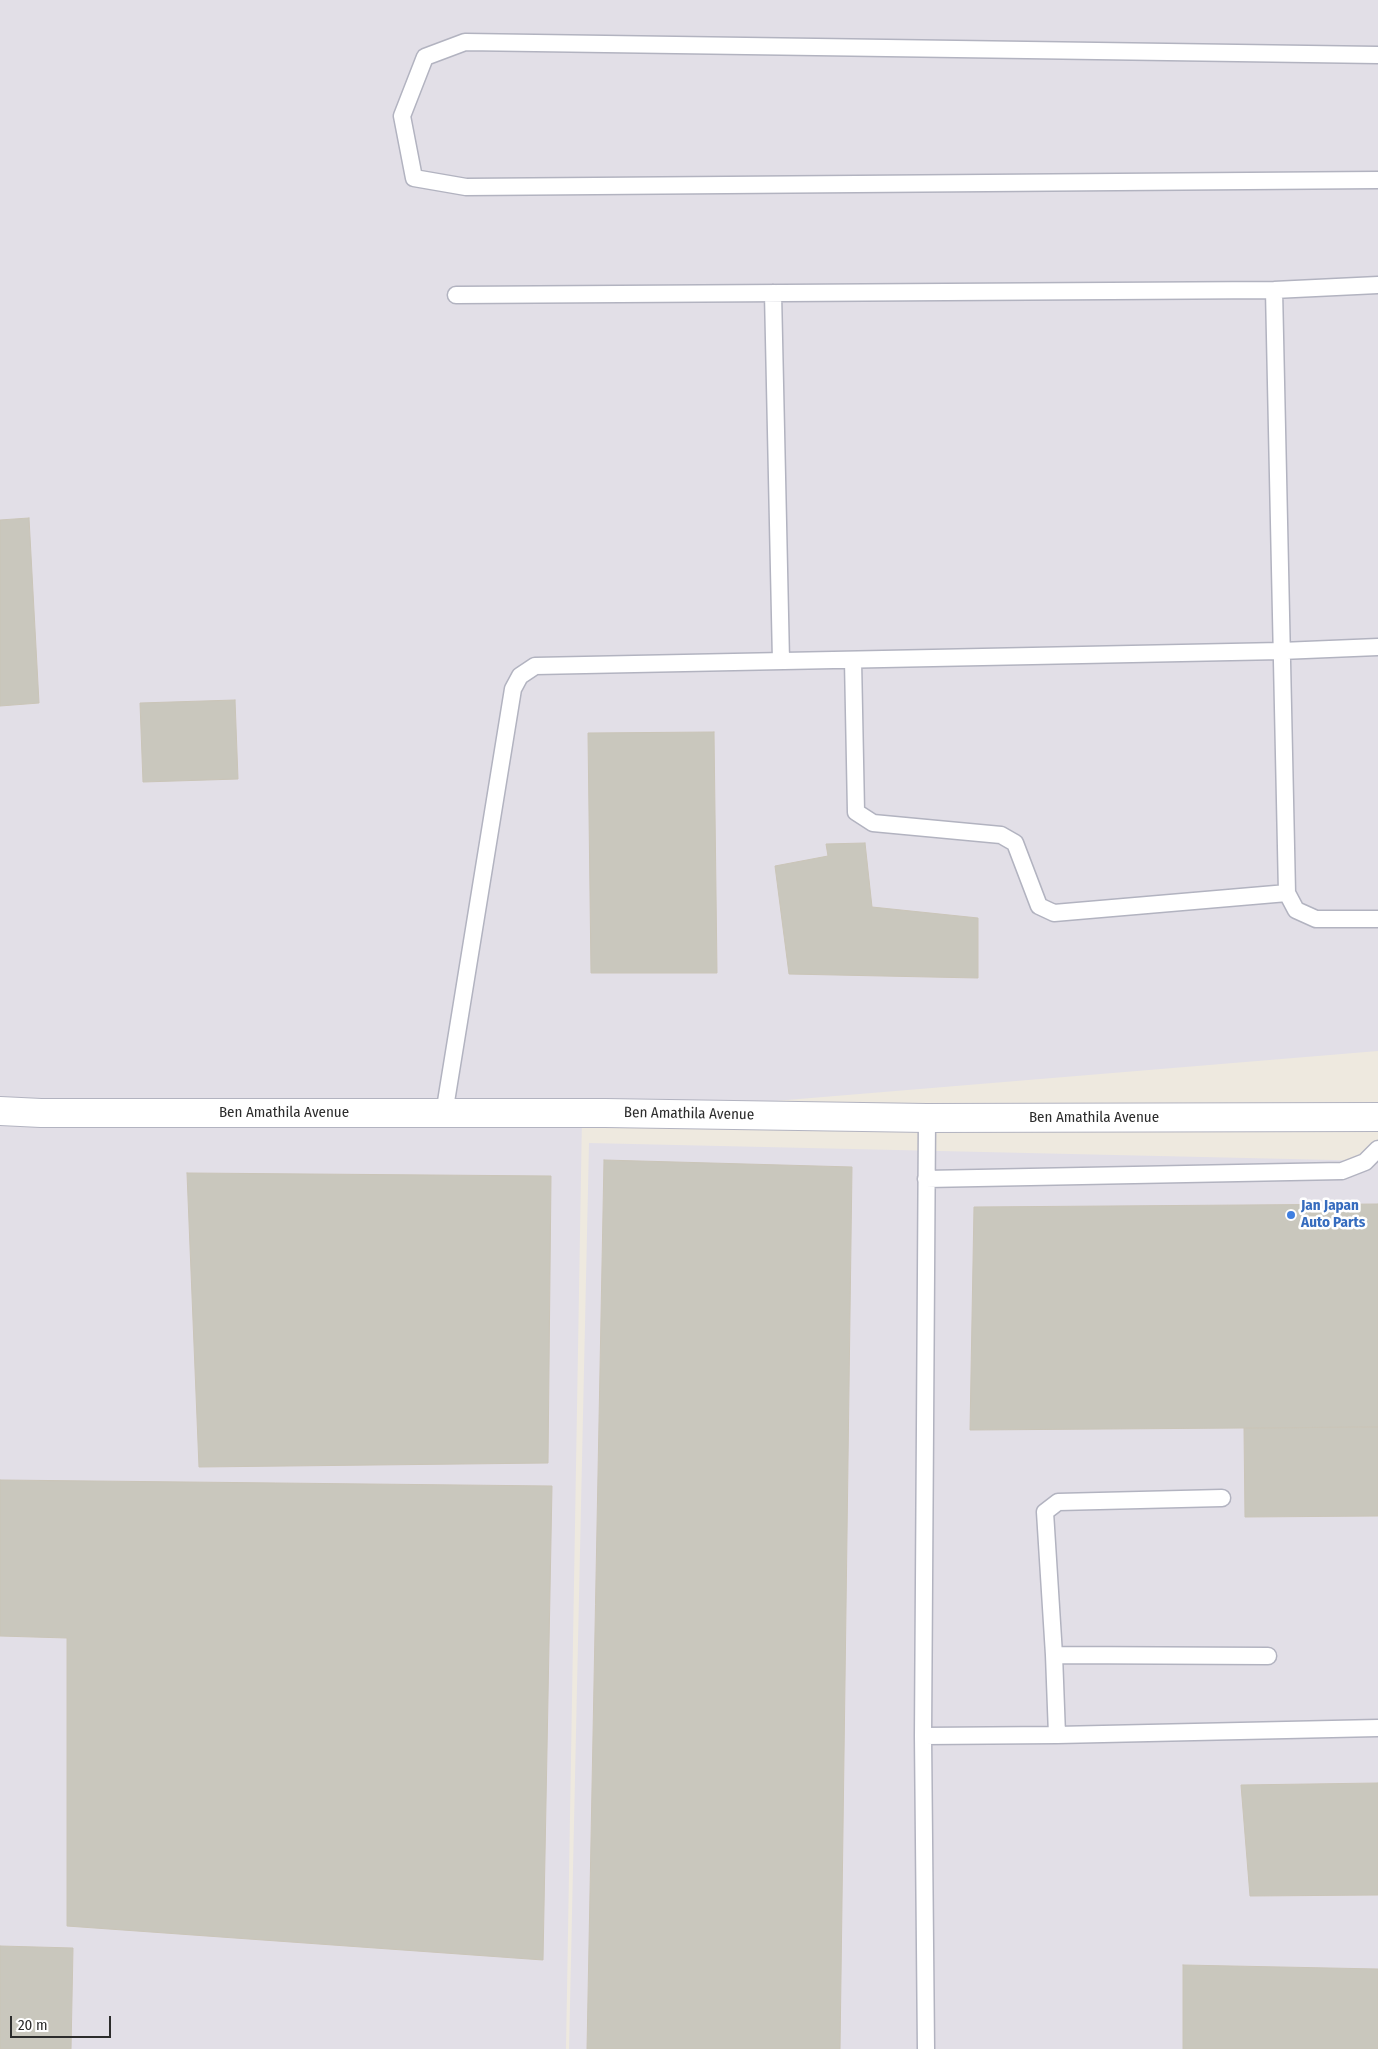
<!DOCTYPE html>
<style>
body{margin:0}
#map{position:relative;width:1378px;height:2049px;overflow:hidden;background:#eee9df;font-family:"Fira Sans Condensed",sans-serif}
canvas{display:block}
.scale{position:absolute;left:10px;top:2016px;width:101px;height:22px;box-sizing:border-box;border:2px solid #2c2c2c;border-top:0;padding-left:6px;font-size:15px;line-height:18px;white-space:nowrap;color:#2c2c2c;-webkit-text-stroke:4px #fff;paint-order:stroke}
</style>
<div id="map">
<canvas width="1378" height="2049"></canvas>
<div class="scale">20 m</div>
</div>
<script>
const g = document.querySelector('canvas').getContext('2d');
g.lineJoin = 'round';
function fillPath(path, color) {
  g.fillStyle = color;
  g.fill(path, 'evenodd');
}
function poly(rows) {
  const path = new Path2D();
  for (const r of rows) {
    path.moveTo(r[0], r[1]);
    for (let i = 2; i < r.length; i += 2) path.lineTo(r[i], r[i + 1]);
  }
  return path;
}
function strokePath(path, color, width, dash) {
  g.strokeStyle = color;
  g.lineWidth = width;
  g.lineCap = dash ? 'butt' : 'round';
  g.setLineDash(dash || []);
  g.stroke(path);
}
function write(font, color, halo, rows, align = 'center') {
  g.font = font + ' "Fira Sans Condensed",sans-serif';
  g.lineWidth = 5;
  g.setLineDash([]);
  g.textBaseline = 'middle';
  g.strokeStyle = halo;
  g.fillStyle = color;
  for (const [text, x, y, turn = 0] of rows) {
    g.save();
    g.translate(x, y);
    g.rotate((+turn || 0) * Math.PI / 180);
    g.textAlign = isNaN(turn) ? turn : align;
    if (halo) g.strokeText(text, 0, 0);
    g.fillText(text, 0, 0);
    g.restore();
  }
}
const industrial = poly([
 [0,0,1378,0,1378,1051,582,1117,566,2049,0,2049],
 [589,1143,1378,1161,1378,2049,569,2049]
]);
const building = poly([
 [29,518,39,703,0,706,0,520,29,518],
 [235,700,238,779,143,782,140,703,235,700],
 [714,732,717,973,591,973,588,733,714,732],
 [865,843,872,907,978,918,978,978,789,974,775,866,828,856,826,844,865,843],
 [604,1160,852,1167,840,2049,587,2049,604,1160],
 [187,1173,551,1176,548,1463,199,1467,187,1173],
 [1378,1204,1378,1427,970,1430,974,1207,1378,1204],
 [1378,1427,1378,1516,1245,1517,1244,1428,1378,1427],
 [0,1480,552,1486,543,1960,67,1926,67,1638,0,1636,0,1480],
 [1378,1783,1378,1895,1250,1896,1241,1785,1378,1783],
 [0,1946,73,1948,71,2049,0,2049,0,1946],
 [1183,1965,1378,1969,1378,2049,1183,2049,1183,1965]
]);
const service = poly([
 [1378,55,465,42,425,57,402,116,414,178,466,187,1378,180],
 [1274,290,1287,893,1296,910,1316,919,1378,919],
 [773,293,781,661],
 [456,295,1274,290,1378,285],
 [853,660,856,812,873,823,1001,835,1015,843,1039,906,1054,913,1287,893],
 [444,1114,513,689,520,676,535,666,1281,651,1378,647],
 [926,1179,1342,1171,1365,1162,1378,1149],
 [1054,1655,1268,1656],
 [1057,1735,1054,1655,1045,1512,1058,1502,1222,1498],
 [923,1736,1057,1735,1378,1728],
 [926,2049,923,1736,927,1118]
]);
const minor = poly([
 [0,1111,41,1113,605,1113,927,1118,1378,1117]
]);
const markers = [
 [1291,1215,5,"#3f7fe0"]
];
const streetNames = [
 ["Ben Amathila Avenue",284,1113],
 ["Ben Amathila Avenue",689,1114,1],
 ["Ben Amathila Avenue",1094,1118]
];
const shopNames = [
 ["Jan Japan",1301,1206],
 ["Auto Parts",1301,1223]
];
fillPath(industrial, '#e2dfe7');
fillPath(building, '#c9c7bd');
strokePath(building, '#cac5b8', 1);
strokePath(service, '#b2b3c0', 19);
strokePath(minor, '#b2b3c0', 30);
strokePath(service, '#fff', 16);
strokePath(minor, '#fff', 28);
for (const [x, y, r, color] of markers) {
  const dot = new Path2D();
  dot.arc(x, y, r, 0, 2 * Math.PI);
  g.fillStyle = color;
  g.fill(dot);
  strokePath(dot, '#fff', 2);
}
write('15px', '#2c2c2c', '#fff', streetNames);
write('bold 15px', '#366cbe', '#fff', shopNames, 'left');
</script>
